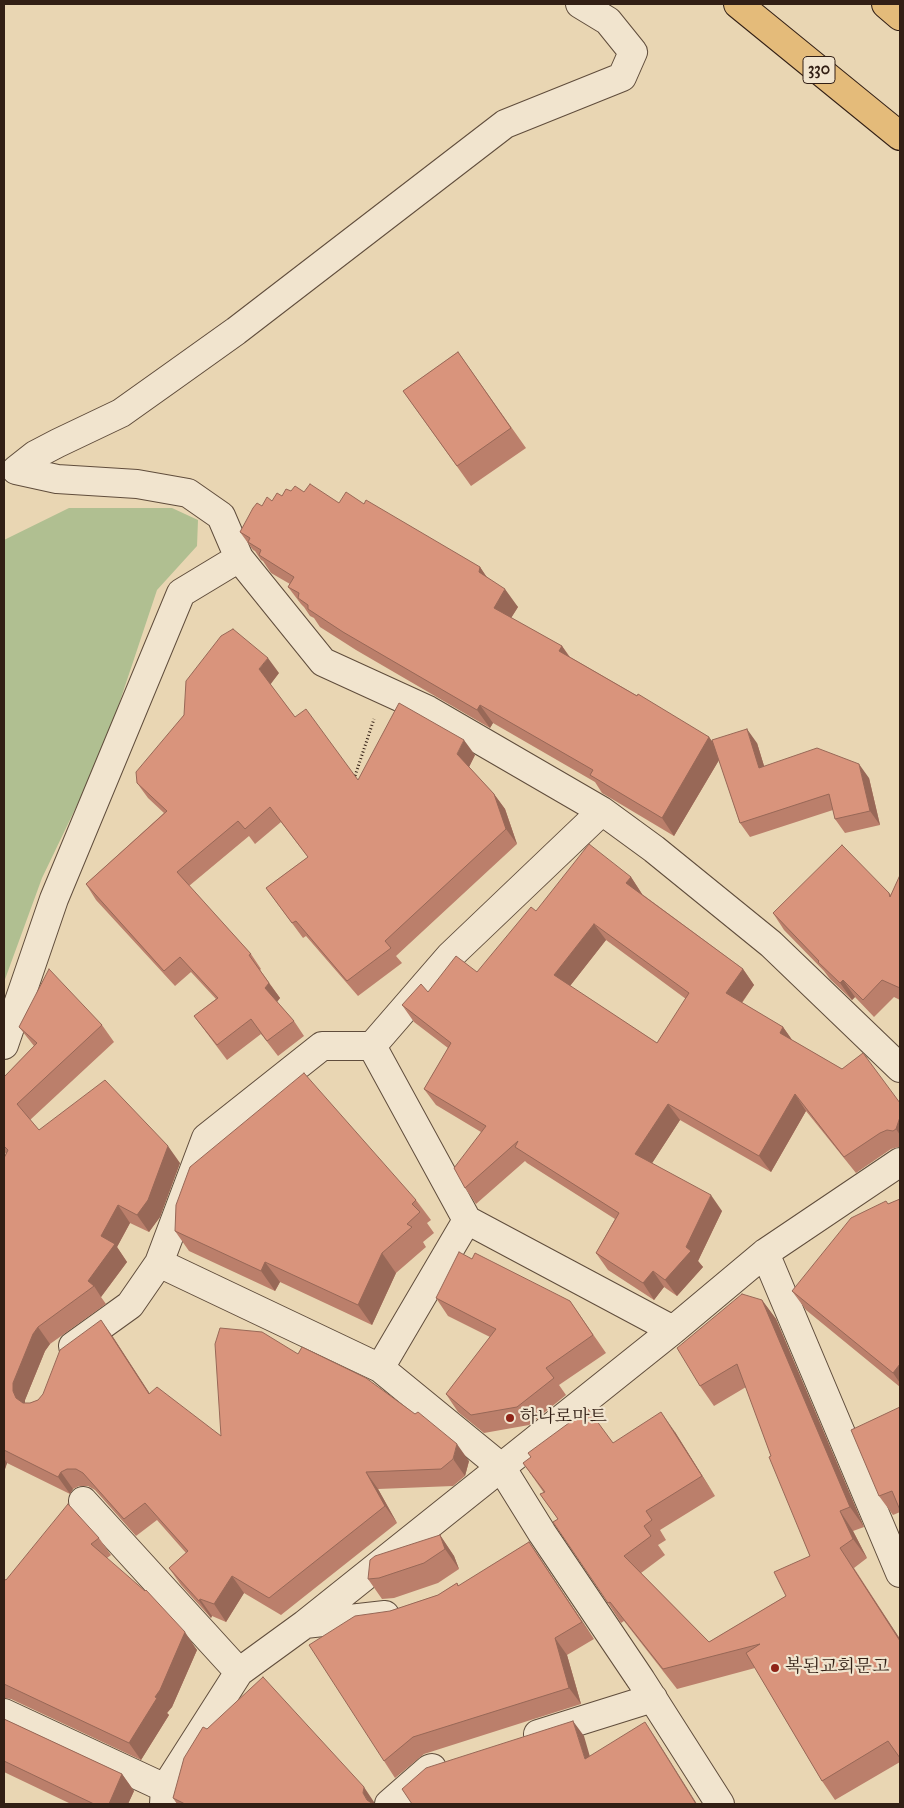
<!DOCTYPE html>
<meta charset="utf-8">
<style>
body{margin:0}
#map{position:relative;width:904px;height:1808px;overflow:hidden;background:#e9d6b3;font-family:"IM FELL Great Primer",serif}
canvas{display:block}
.frame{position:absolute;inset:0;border:5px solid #321f15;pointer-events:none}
</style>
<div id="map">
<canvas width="904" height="1808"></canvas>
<div class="frame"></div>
</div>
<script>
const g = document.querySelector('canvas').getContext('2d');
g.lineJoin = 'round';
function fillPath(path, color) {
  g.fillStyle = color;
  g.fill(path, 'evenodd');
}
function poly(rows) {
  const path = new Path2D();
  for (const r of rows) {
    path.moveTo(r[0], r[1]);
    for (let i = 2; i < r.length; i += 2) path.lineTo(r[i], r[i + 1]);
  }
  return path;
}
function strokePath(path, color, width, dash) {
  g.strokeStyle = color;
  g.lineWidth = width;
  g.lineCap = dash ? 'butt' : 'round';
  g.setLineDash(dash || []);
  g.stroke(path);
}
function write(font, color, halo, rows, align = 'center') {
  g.font = font + ' "IM FELL Great Primer","Noto Serif KR",serif';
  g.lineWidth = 4.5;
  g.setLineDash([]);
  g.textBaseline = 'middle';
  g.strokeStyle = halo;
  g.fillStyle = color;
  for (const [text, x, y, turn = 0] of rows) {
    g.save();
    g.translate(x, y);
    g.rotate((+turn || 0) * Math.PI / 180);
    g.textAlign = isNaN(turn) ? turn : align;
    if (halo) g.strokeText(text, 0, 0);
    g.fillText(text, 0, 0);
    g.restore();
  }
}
const green = poly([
 [69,508,172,508,198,520,197,546,157,590,104,749,42,878,4,982,4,540]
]);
const path = poly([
 [354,779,374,719]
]);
const minor = poly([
 [580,4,608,21,633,52,622,77,505,124,236,331,173,376,121,413,58,443,35,455,16,470,57,479,137,484,188,493,221,516,239,558,323,662,428,710,602,811,654,849,771,944,900,1068],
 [602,811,450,956,372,1046,467,1220,673,1330],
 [4,1045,54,899,181,593,239,558],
 [372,1046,322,1046,206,1138,159,1263,380,1368,501,1467,542,1533,641,1680,720,1804],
 [765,1253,900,1573],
 [73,1346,130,1305,159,1263],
 [380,1368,467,1220],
 [83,1501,239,1672],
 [305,1624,673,1330,765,1253,900,1162],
 [4,1713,165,1788],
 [538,1734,653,1698],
 [164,1804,165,1788,239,1672,305,1624,385,1615],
 [389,1804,429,1769,432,1768]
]);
const highway = poly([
 [738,4,900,136],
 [886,4,900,16]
]);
const wall = poly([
 [458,352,526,448,471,486,403,391],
 [291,491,304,492,339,503,364,504,480,567,486,576,518,607,511,618,562,646,570,657,709,737,712,742,757,743,764,766,869,778,880,825,845,833,835,819,833,810,750,837,740,823,719,760,674,836,602,793,595,782,493,723,490,728,356,650,320,627,314,618,310,616,304,607,301,604,288,587,290,584,271,573,263,561,261,560,255,551,253,550,240,532,262,506],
 [279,673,270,684,295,717,358,780,475,755,469,767,494,794,505,809,517,844,396,956,402,963,358,996,306,936,303,938,266,888,308,857,281,822,255,844,249,836,189,886,251,954,261,969,260,970,280,998,277,1002,294,1021,304,1036,278,1056,261,1034,227,1060,194,1016,216,999,191,972,175,986,96,900,86,884,164,813,148,798,137,783,184,715],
 [900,875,900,1000,894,997,874,1017,855,997,852,1000,830,979,824,971,784,930,773,913,889,893,891,895],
 [631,877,642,894,743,969,754,985,742,1003,783,1027,792,1040,900,1103,900,1147,898,1147,891,1149,856,1173,806,1111,771,1172,680,1120,652,1163,722,1211,698,1261,703,1267,677,1296,664,1287,654,1300,608,1270,596,1253,615,1219,527,1163,525,1161,476,1204,465,1188,481,1132,436,1105,424,1089,448,1048,414,1022,402,1005,428,992,477,972,536,911],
 [606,940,686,999,657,1043,570,986],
 [102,1025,114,1042,30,1120,39,1130,180,1163,160,1217,149,1232,130,1223,117,1247,127,1262,101,1297,106,1304,50,1344,45,1351,25,1400,25,1403,30,1403,38,1400,113,1337,150,1394,221,1436,469,1461,465,1476,453,1486,378,1489,397,1523,281,1615,244,1593,226,1622,212,1616,211,1618,181,1585,169,1568,186,1553,157,1520,136,1536,95,1490,88,1486,79,1486,73,1489,70,1494,7,1463,4,1472,4,1158,6,1154,4,1151,4,1077,34,1046,19,1027],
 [900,1199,900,1387,806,1310,792,1291,888,1204],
 [416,1200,431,1220,427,1223,434,1233,423,1242,426,1247,396,1273,372,1325,280,1282,275,1291,189,1251,175,1231],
 [472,1259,570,1301,606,1353,559,1385,566,1395,529,1425,484,1433,458,1412,446,1394,490,1337,448,1316,436,1298],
 [762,1300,776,1319,864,1527,853,1531,867,1558,854,1568,900,1639,900,1762,835,1800,822,1781,755,1668,677,1689,624,1621,621,1623,608,1603,558,1519,540,1494,544,1493,523,1463,613,1443,675,1432,715,1496,660,1530,666,1540,658,1545,665,1555,641,1573,709,1642,786,1596,810,1556,771,1456,746,1387,714,1406,700,1386],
 [900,1407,900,1512,893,1515,879,1496],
 [440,1535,454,1556,459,1569,438,1583,394,1598,382,1599,368,1579],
 [99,1538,111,1555,107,1558,197,1650,172,1707,167,1713,169,1715,141,1760,11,1699,4,1698,4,1579,6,1580],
 [529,1542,594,1639,567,1655,581,1704,424,1754,395,1778,384,1761,390,1611,438,1595,457,1583,459,1586],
 [4,1719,122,1774,134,1791,128,1804,71,1804,4,1772],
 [207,1729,374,1802,374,1804,379,1804,177,1804,173,1798]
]);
const shadedWall = poly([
 [480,567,492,585,479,572],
 [505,589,518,607,506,626,494,608],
 [562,646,574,664,559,651],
 [268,658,279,673,270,685,259,669],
 [480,705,493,723,490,728,477,710],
 [747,729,757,743,769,782,759,768],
 [709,737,722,755,674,836,662,818],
 [464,740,475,755,468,769,457,754],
 [859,764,869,778,880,825,870,811],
 [494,794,505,809,517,844,506,829],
 [631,877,642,894,638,899,626,883],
 [594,924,606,940,566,991,554,975],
 [743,969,754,985,737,1009,726,993],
 [843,980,855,997,852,1000,840,983],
 [269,983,280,998,276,1003,265,988],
 [783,1027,795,1044,780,1033],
 [795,1094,806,1111,771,1172,759,1156],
 [668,1104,680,1120,647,1171,635,1154],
 [900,1117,900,1135,896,1129],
 [168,1146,180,1163,160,1217,149,1232,137,1215],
 [711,1195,722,1211,698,1261,703,1267,677,1296,665,1280,686,1247],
 [118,1205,130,1223,117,1247,127,1262,101,1297,94,1286,88,1281,101,1236],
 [382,1253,396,1273,372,1325,358,1305],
 [265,1262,280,1282,275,1291,261,1271],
 [653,1271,664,1287,654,1300,643,1283],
 [762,1300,776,1319,864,1527,850,1507],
 [101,1320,113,1337,161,1411,149,1394],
 [38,1327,50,1344,45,1351,25,1400,25,1408,16,1398,13,1391,13,1383,33,1334],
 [900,1364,900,1383,893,1373],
 [661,1412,675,1432,715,1496,702,1476],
 [457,1444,469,1461,465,1476,453,1459],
 [4,1458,7,1463,4,1472],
 [61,1472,73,1489,70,1494,58,1477],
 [366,1472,378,1489,397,1523,385,1506],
 [840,1511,853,1531,867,1558,853,1539],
 [440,1535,454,1556,459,1569,445,1549],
 [529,1542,540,1558,594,1639,582,1622],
 [840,1548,900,1639,900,1641],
 [232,1576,244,1593,226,1622,214,1604],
 [200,1599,212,1616,211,1618,199,1601],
 [185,1632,197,1650,172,1707,167,1713,169,1715,141,1760,129,1743,155,1697],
 [555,1638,567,1655,581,1704,569,1688],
 [573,1721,584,1736,595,1774,585,1759],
 [645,1722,655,1737,697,1804,696,1804],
 [122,1774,134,1791,128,1804,109,1804],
 [364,1787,374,1802,374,1804,367,1800,363,1793]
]);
const building = poly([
 [458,352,511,428,457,466,403,391,458,352],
 [310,484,339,503,346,492,364,504,366,500,480,567,479,572,505,589,494,608,562,646,559,651,637,696,638,694,709,737,662,818,590,775,593,770,480,705,477,710,343,632,308,609,308,605,298,598,299,593,288,587,294,577,259,555,261,550,248,542,250,538,240,532,253,508,257,503,262,506,267,497,272,501,277,493,282,496,286,489,291,491,295,486,304,492,310,484],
 [233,629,268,658,259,669,295,717,306,709,358,780,399,703,464,740,457,754,494,794,506,829,385,941,391,948,347,981,296,921,292,923,266,888,308,857,270,807,245,829,238,821,177,872,251,954,249,955,269,983,265,988,294,1021,267,1041,251,1019,217,1045,194,1016,218,998,180,957,164,971,86,884,167,811,137,783,136,772,184,715,186,681,221,636,233,629],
 [747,729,759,768,817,748,859,764,870,811,835,819,829,794,740,823,712,740,747,729],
 [589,844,631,877,626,883,743,969,726,993,783,1027,780,1033,842,1069,863,1053,900,1103,900,1117,896,1129,893,1131,887,1130,880,1133,844,1157,795,1094,759,1156,668,1104,635,1154,711,1195,686,1247,691,1251,665,1280,653,1271,643,1283,596,1253,619,1213,515,1147,518,1141,465,1188,454,1168,486,1126,424,1089,451,1043,402,1005,421,984,428,992,456,956,477,972,531,907,536,911,589,844],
 [594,924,689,993,657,1043,554,975,594,924],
 [842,845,889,893,890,897,900,875,900,988,882,980,863,1000,843,980,840,983,818,962,819,961,773,913,842,845],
 [49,969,102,1025,17,1104,39,1130,105,1080,168,1146,148,1200,137,1215,118,1205,101,1236,115,1244,88,1281,94,1286,38,1327,33,1334,13,1383,13,1391,16,1398,23,1403,30,1403,38,1400,43,1394,60,1350,101,1320,149,1394,157,1387,221,1436,215,1344,220,1328,262,1332,298,1354,302,1347,366,1378,415,1414,418,1412,457,1444,453,1459,441,1469,366,1472,385,1506,269,1598,232,1576,214,1604,200,1599,199,1601,169,1568,188,1551,145,1503,124,1519,83,1473,76,1469,67,1469,61,1472,58,1477,4,1450,4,1158,8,1150,4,1146,4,1077,37,1043,19,1027,49,969],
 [304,1073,416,1200,412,1204,420,1212,407,1224,412,1227,382,1253,358,1305,265,1262,261,1271,175,1231,176,1205,190,1167,304,1073],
 [900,1199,900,1364,893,1373,792,1291,851,1218,886,1201,888,1204,900,1199],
 [459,1252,472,1259,475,1253,570,1301,593,1335,546,1368,554,1378,517,1407,471,1415,446,1394,496,1329,436,1298,459,1252],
 [742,1294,762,1300,850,1507,840,1511,853,1539,840,1548,900,1641,900,1758,888,1741,822,1781,746,1653,760,1644,663,1669,610,1602,608,1603,553,1522,558,1519,540,1494,545,1492,523,1463,531,1457,528,1453,588,1409,613,1443,661,1412,702,1476,646,1511,652,1520,644,1526,651,1536,624,1556,709,1642,786,1596,774,1572,810,1556,769,1457,771,1456,737,1364,700,1386,677,1348,742,1294],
 [900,1407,900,1510,892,1491,879,1496,851,1430,900,1407],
 [68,1504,99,1538,91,1544,145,1591,146,1590,185,1632,160,1690,155,1697,157,1698,129,1743,4,1684,4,1579,6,1580,68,1504],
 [440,1535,445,1549,424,1563,379,1578,368,1579,370,1560,375,1556,440,1535],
 [529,1542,582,1622,555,1638,569,1688,413,1737,384,1761,309,1645,355,1616,390,1611,438,1595,457,1583,458,1586,529,1542],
 [263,1677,364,1787,363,1793,367,1800,373,1804,379,1804,185,1804,173,1798,184,1758,203,1727,207,1729,263,1677],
 [4,1719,122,1774,109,1804,94,1804,4,1761,4,1719],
 [573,1721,585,1759,645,1722,696,1804,412,1804,402,1789,426,1768,573,1721]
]);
const markers = [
 [510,1418,5,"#8f2418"],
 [775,1668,5,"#8f2418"]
];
const shields = [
 [819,70,32]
];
const shieldNames = [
 ["330",819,70]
];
const poiNames = [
 ["하나로마트",520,1418],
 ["복된교회문고",785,1668]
];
fillPath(green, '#b0bf91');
strokePath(minor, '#604d3c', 30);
strokePath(highway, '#321f15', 30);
strokePath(path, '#321f15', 3, [1, 2.5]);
strokePath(minor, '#f1e4ce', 28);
strokePath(highway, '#e4bb7a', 28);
fillPath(wall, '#bb7f6b');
fillPath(shadedWall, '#986857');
fillPath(building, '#d9947c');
strokePath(building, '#986857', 1);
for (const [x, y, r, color] of markers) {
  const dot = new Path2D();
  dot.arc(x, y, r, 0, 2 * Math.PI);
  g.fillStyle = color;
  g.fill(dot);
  strokePath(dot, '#f1e4ce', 2);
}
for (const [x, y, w] of shields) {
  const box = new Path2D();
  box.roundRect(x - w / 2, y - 13.5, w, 27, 4);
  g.fillStyle = '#f1e4ce';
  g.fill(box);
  strokePath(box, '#321f15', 1);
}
write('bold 16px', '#321f15', null, shieldNames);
write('18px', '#321f15', '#f1e4ce', poiNames, 'left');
</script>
